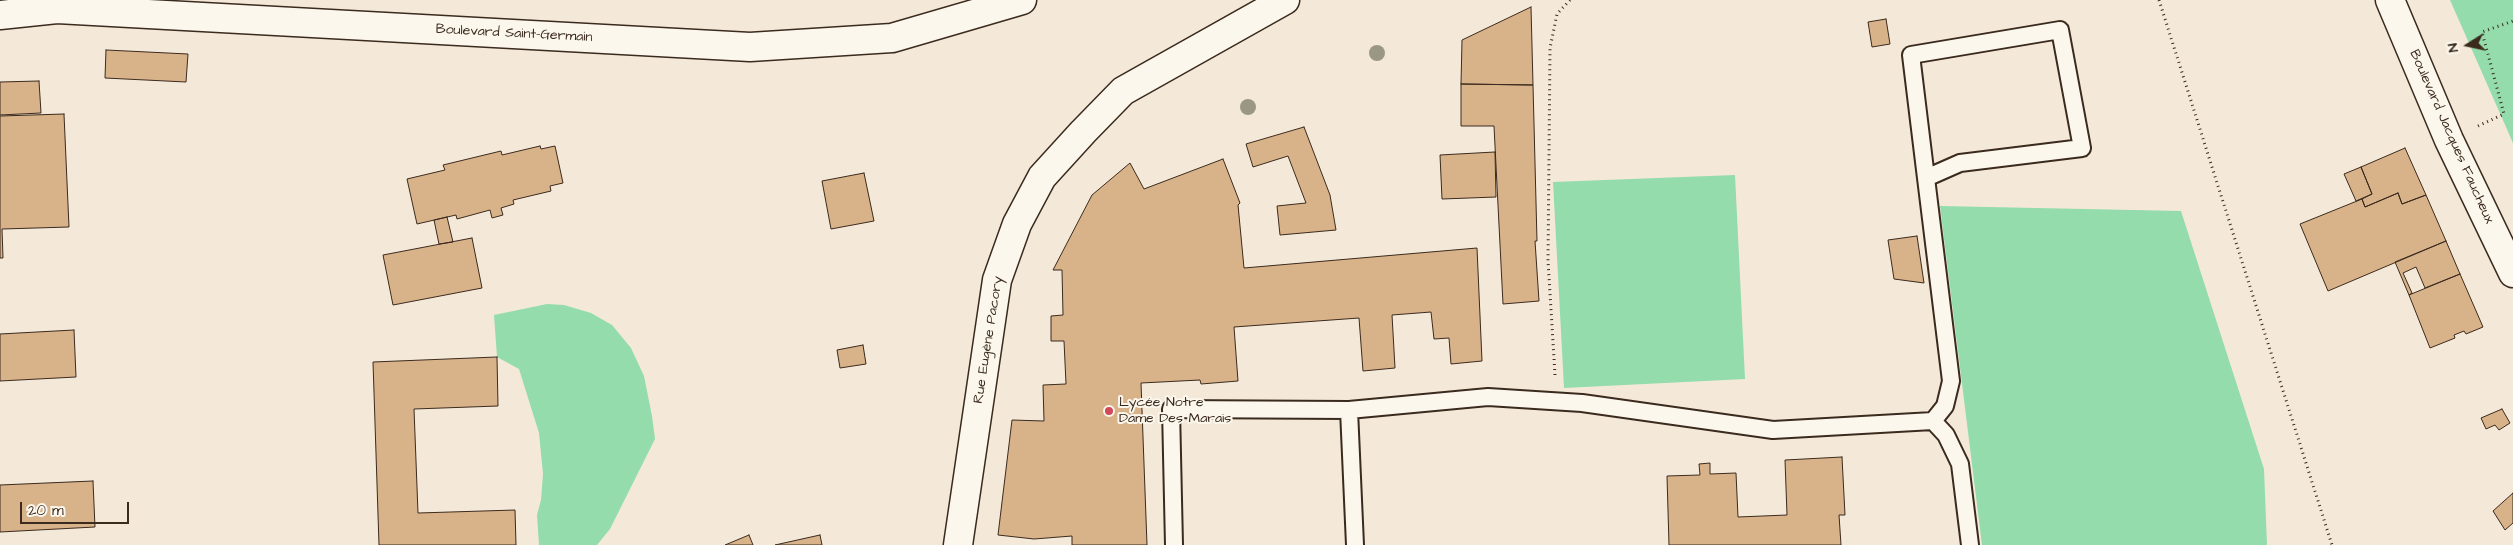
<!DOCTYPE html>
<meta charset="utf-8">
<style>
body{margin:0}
#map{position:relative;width:2513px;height:545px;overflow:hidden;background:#f4e9d8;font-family:"Architects Daughter",sans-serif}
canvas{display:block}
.north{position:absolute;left:2443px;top:20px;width:50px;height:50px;-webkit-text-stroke:4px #fbf7ec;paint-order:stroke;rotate:260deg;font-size:14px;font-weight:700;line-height:20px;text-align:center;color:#3b2a1e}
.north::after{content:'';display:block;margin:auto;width:18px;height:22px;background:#3b2a1e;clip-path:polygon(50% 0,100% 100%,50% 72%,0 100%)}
.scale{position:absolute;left:20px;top:502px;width:109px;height:22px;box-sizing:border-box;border:2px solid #3b2a1e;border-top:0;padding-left:6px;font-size:15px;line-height:18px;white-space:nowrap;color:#3b2a1e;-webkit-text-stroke:4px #fbf7ec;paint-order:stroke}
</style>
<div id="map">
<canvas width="2513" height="545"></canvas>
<div class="north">N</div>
<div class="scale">20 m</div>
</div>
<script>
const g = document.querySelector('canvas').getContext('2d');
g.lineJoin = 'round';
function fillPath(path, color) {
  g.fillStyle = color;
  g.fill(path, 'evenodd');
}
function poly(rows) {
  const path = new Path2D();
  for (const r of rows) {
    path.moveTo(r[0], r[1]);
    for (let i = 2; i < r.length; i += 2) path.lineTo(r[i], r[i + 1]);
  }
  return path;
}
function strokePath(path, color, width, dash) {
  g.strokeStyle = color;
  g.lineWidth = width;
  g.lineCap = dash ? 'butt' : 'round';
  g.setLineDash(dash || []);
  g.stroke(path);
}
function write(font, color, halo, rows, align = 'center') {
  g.font = font + ' "Architects Daughter",sans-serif';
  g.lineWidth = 4;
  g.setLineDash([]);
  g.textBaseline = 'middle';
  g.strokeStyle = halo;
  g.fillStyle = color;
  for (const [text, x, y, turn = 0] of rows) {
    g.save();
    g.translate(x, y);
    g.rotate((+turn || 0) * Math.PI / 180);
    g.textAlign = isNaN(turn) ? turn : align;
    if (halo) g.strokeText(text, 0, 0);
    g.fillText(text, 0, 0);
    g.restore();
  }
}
const green = poly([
 [2450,0,2513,0,2513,143],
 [1735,175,1745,379,1564,388,1553,182],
 [1940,206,2181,211,2264,469,2267,545,1982,545],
 [547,304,564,305,591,313,612,325,631,348,644,376,652,416,655,439,610,529,597,545,539,545,537,515,541,500,543,474,539,433,519,369,497,357,494,315]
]);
const building = poly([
 [1531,7,1533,85,1461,84,1462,40,1531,7],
 [1886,19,1890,44,1872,47,1868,22,1886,19],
 [106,50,188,54,186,82,105,78,106,50],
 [39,81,41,113,0,115,0,82,39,81],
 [1461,84,1533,85,1537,241,1535,241,1539,301,1503,304,1494,126,1461,126,1461,84],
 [64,114,69,227,2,229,3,258,0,258,0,116,64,114],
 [1304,127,1330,195,1336,230,1280,235,1277,206,1306,203,1288,156,1253,167,1246,144,1304,127],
 [540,146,541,149,555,146,563,183,550,186,551,191,513,200,514,204,501,208,503,215,492,218,490,210,457,219,456,215,417,224,407,179,445,170,443,165,501,151,502,155,540,146],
 [2405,148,2426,195,2402,204,2398,193,2365,207,2362,199,2372,194,2361,167,2405,148],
 [1495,152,1496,197,1442,199,1440,155,1495,152],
 [1223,159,1240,203,1238,205,1244,268,1477,248,1482,361,1451,364,1449,338,1434,339,1431,312,1392,315,1395,368,1363,371,1359,318,1234,327,1238,381,1201,384,1200,380,1141,383,1147,545,1072,545,1072,536,1034,539,998,535,1012,420,1044,421,1043,385,1066,384,1064,341,1051,341,1051,316,1063,315,1062,270,1053,270,1092,195,1130,163,1144,189,1223,159],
 [2361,167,2372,194,2356,201,2344,174,2361,167],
 [864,173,874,221,831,229,822,181,864,173],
 [2398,193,2402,204,2426,195,2446,241,2328,291,2300,224,2362,199,2365,207,2398,193],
 [447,217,453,242,439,244,434,220,447,217],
 [1917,236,1924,283,1894,279,1888,240,1917,236],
 [472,238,482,288,393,305,383,255,472,238],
 [2446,241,2460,274,2425,288,2416,267,2403,273,2412,293,2409,295,2395,262,2446,241],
 [2460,274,2483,327,2466,334,2464,331,2454,335,2455,338,2430,348,2409,295,2460,274],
 [74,330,76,377,0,381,0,334,74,330],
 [863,345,866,364,840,368,837,350,863,345],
 [497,357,498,406,414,409,418,513,515,510,516,545,379,545,373,362,497,357],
 [2502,409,2510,423,2499,430,2495,425,2486,429,2481,418,2502,409],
 [1842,457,1845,515,1839,515,1841,545,1669,545,1667,476,1700,475,1699,464,1710,463,1710,474,1736,473,1738,517,1787,515,1785,460,1842,457],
 [93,481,95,527,0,532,0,485,93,481],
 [2513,493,2513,523,2505,530,2493,511,2513,493],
 [749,535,753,545,725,545,749,535],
 [820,535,822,545,775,545,820,535]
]);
const path = poly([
 [2159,0,2332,545],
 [2478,126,2504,114,2482,32,2513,21],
 [1555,375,1548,261,1550,48,1557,14,1570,0]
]);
const service = poly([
 [1349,410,1355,545],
 [1933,421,1946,435,1960,464,1970,545],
 [1174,545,1171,409,1349,410,1488,397,1582,403,1773,430,1933,421,1945,406,1951,381,1926,178,1911,55,2060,30,2082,148,1960,163,1926,178]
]);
const minor = poly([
 [958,545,997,280,1017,224,1042,177,1083,132,1123,91,1285,0]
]);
const secondary = poly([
 [2390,0,2449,140,2513,273],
 [0,15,57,9,750,47,892,38,1022,0]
]);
const trees = [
 [1377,53],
 [1248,107]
];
const markers = [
 [1109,411,5,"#d1495b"]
];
const streetNames = [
 ["Boulevard Saint-Germain",514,34,3],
 ["Boulevard Jacques Faucheux",2451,137,66],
 ["Rue Eugène Pacory",989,340,-81]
];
const poiNames = [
 ["Lycée Notre",1119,403],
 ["Dame Des Marais",1119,419]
];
fillPath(green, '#94dcab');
fillPath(building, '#d8b289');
strokePath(building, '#3b2a1e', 1);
strokePath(service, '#3b2a1e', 20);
strokePath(minor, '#3b2a1e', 31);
strokePath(secondary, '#3b2a1e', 31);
strokePath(path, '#3b2a1e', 3, [1, 4]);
strokePath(service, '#fbf7ec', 16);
strokePath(minor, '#fbf7ec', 28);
strokePath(secondary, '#fbf7ec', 28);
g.fillStyle = '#9a9885';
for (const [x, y] of trees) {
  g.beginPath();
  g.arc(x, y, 8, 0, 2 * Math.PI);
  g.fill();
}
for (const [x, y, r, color] of markers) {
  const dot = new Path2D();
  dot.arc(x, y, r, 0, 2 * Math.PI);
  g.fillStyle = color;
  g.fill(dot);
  strokePath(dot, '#fbf7ec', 2);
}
write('14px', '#3b2a1e', '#fbf7ec', streetNames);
write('14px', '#3b2a1e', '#fbf7ec', poiNames, 'left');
</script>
